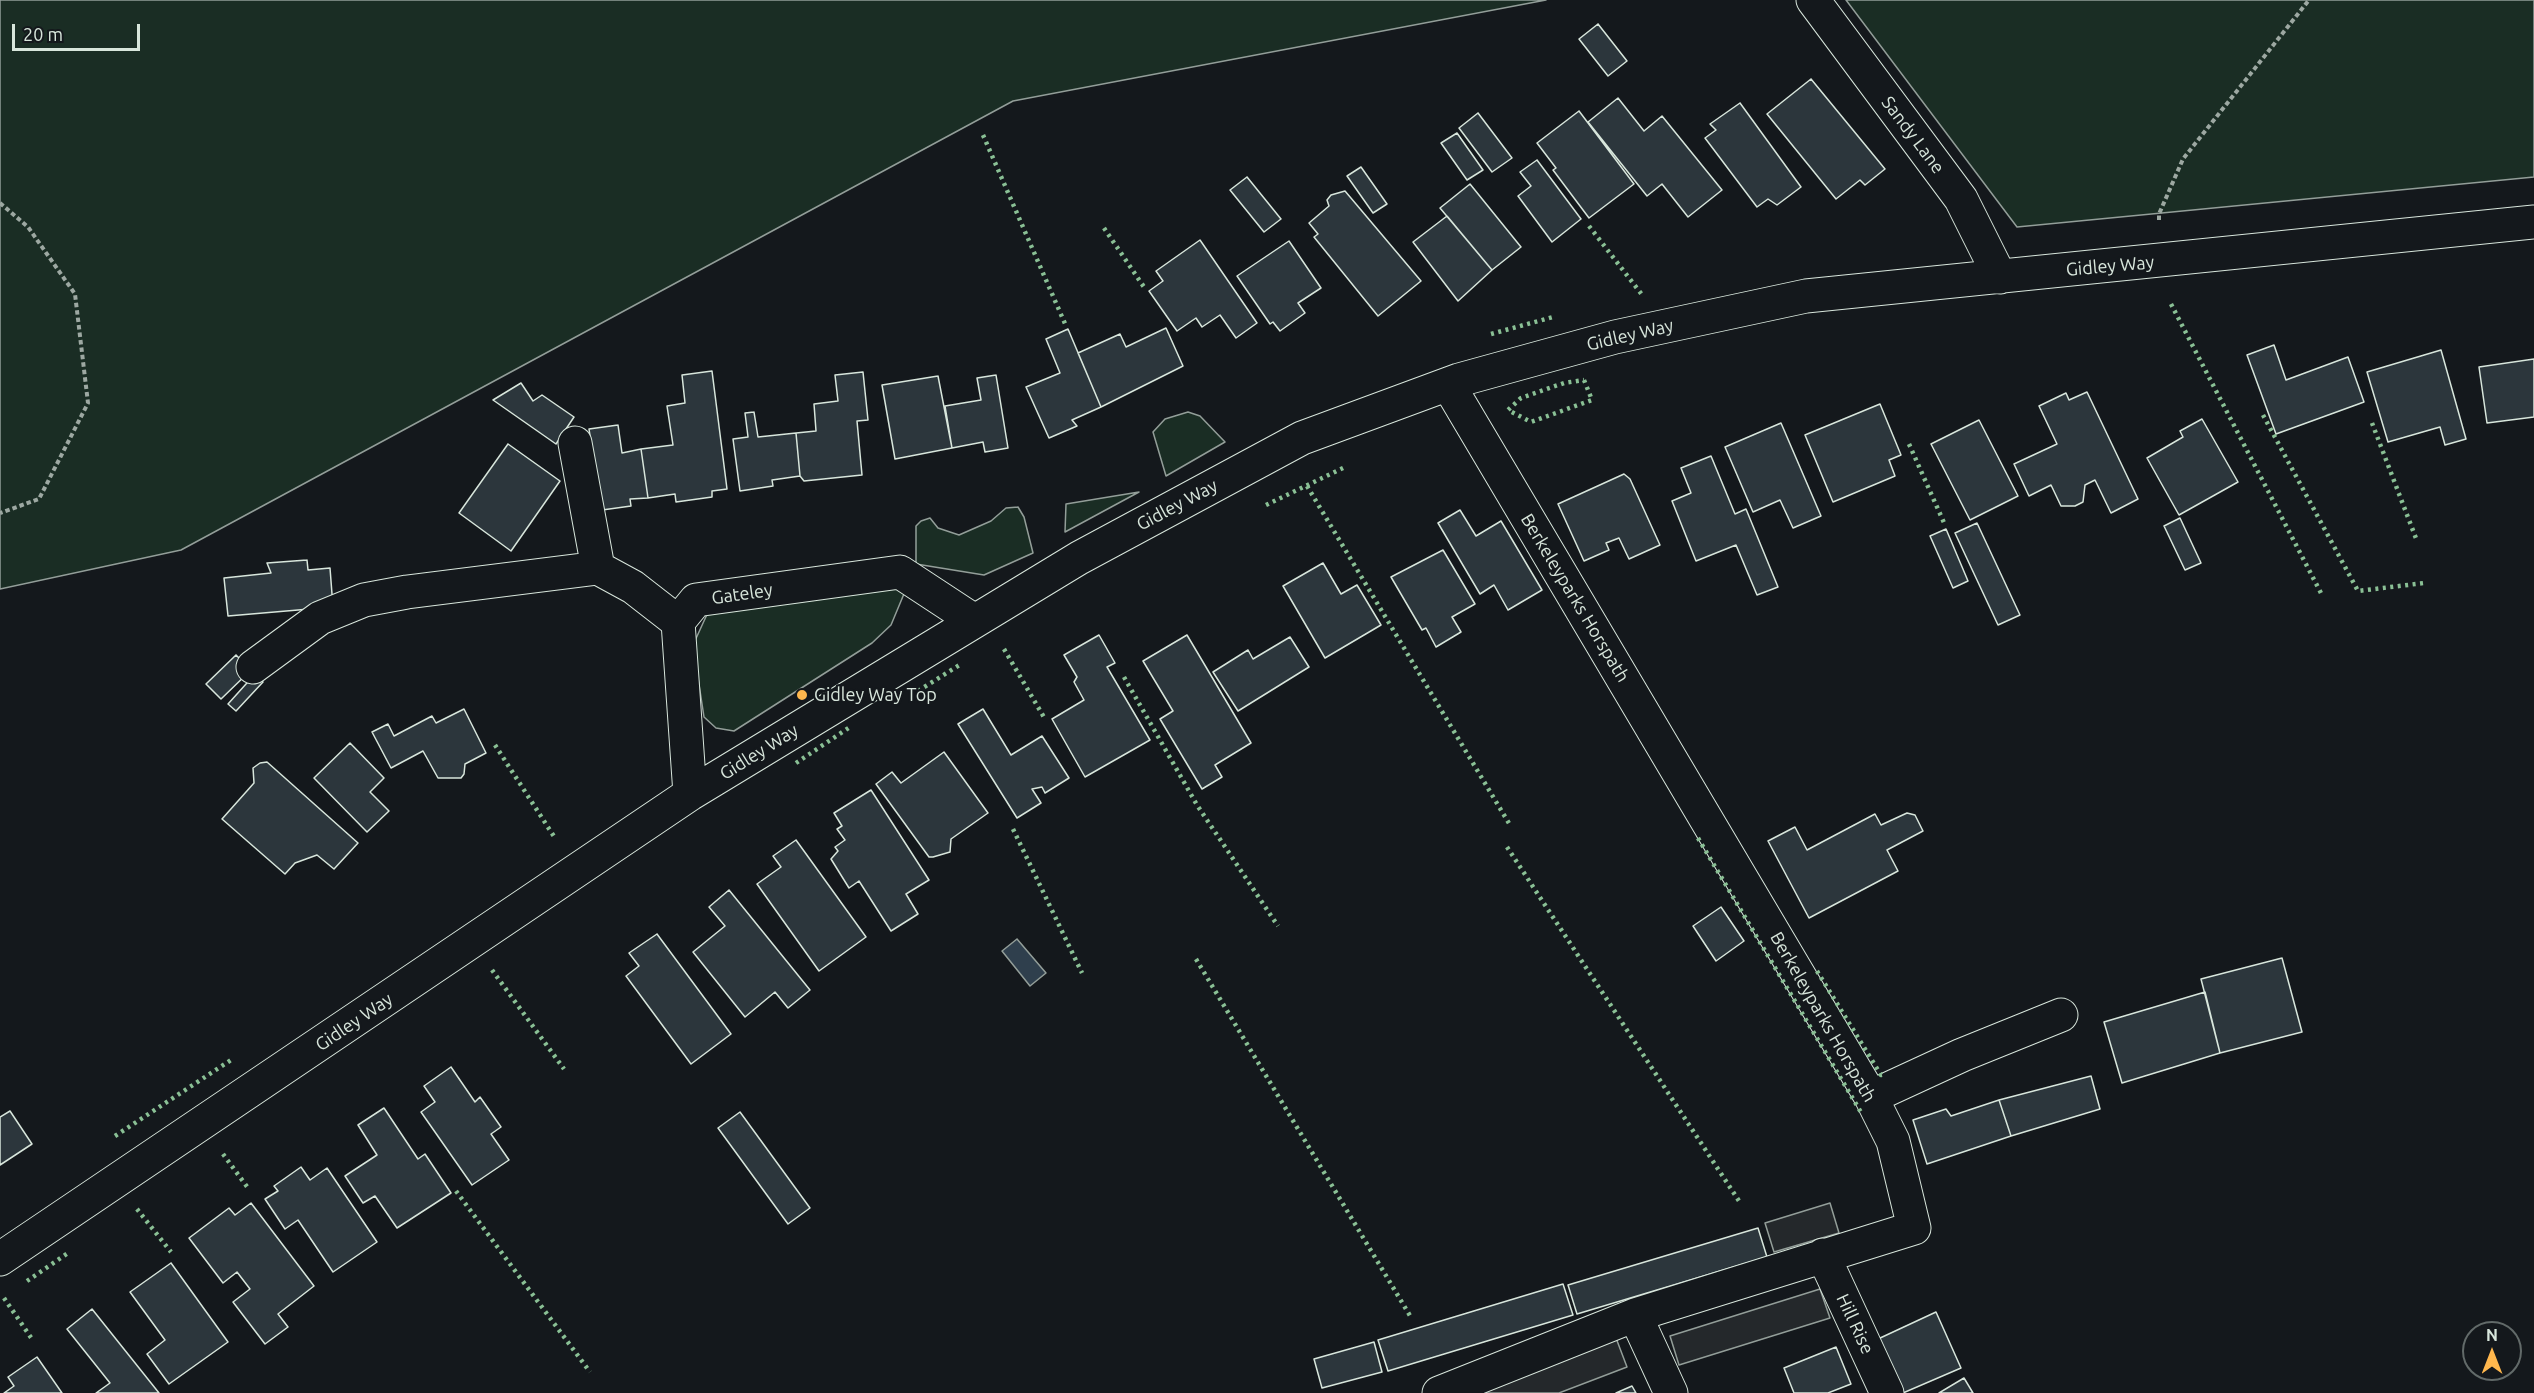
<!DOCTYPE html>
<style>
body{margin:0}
#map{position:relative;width:2534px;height:1393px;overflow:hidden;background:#14181c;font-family:Ubuntu,sans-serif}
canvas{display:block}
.north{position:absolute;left:2462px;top:1321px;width:60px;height:60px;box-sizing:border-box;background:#14181c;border:2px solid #626a69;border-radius:50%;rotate:0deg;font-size:16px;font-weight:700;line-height:24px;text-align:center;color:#d8e6dc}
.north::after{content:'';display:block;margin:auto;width:21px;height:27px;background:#ffb74d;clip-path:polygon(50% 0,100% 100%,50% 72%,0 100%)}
.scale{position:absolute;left:12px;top:24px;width:128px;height:27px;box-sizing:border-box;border:3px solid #d8e6dc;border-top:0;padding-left:8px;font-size:18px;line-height:21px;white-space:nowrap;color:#d8e6dc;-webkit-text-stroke:4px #14181c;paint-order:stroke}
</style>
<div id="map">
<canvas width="2534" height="1393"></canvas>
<div class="north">N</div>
<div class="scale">20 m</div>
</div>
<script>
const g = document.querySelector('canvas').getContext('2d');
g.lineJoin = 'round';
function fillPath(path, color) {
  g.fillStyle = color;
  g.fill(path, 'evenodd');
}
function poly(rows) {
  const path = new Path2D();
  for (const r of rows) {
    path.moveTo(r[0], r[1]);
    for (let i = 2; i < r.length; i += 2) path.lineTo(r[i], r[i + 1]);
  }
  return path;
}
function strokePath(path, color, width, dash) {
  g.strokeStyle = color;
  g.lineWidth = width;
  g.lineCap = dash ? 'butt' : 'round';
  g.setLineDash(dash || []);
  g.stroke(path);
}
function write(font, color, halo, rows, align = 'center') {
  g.font = font + ' Ubuntu,sans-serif';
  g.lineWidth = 4.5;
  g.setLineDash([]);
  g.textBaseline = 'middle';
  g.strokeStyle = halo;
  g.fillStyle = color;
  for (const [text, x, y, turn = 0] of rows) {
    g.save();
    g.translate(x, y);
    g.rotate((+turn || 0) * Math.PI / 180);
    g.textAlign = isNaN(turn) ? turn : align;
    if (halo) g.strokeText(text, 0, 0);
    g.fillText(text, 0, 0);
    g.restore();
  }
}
const green = poly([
 [0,0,1546,0,1013,101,181,550,0,589,0,0],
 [1846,0,2534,0,2534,177,2017,227,1846,0],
 [1188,412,1200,416,1225,442,1166,476,1153,432,1165,419,1188,412],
 [1139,492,1065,532,1066,504,1139,492],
 [1018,507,1024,517,1033,553,984,575,916,564,916,526,921,521,930,518,938,528,959,535,991,521,1006,508,1018,507],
 [897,584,906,589,891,625,872,643,734,731,716,728,704,717,693,645,709,610,897,584]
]);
const parking = poly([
 [1830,1203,1839,1233,1774,1252,1765,1223,1830,1203],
 [1820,1289,1830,1318,1679,1365,1670,1336,1820,1289],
 [1616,1338,1627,1367,1559,1393,1470,1393,1616,1338]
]);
const water = poly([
 [1017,939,1046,973,1030,986,1002,951,1017,939]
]);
const building = poly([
 [1598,24,1627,61,1608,76,1579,39,1598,24],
 [1811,79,1885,169,1865,185,1860,180,1836,199,1767,114,1811,79],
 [1618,98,1644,131,1662,116,1722,190,1688,217,1662,184,1647,196,1588,122,1618,98],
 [1740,103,1801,187,1777,205,1768,199,1757,207,1705,138,1716,130,1710,124,1740,103],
 [1579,111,1634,184,1589,218,1553,170,1556,168,1537,143,1579,111],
 [1478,113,1512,158,1492,172,1459,128,1478,113],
 [1457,133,1483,170,1467,180,1441,143,1457,133],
 [1537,160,1581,219,1552,242,1518,196,1531,186,1520,172,1537,160],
 [1361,167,1387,204,1373,213,1347,176,1361,167],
 [1247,177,1281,219,1264,232,1230,190,1247,177],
 [1470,184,1521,247,1492,270,1440,208,1470,184],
 [1345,191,1421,281,1378,316,1314,237,1318,234,1309,223,1329,206,1327,200,1331,195,1345,191],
 [1447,216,1492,270,1458,301,1413,242,1447,216],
 [1200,240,1257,323,1236,338,1220,315,1202,327,1196,318,1177,331,1149,291,1163,281,1156,271,1200,240],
 [1289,241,1321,288,1298,303,1305,313,1280,331,1273,322,1270,324,1237,276,1289,241],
 [1166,328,1183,366,1101,407,1078,353,1120,334,1126,347,1166,328],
 [1068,329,1101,407,1072,420,1077,426,1049,438,1026,387,1060,373,1046,339,1068,329],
 [2274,345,2286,380,2348,357,2364,402,2276,434,2247,355,2274,345],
 [2441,350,2466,439,2445,445,2440,427,2388,442,2367,372,2441,350],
 [2534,359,2534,417,2487,423,2479,367,2534,359],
 [712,371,727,489,712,491,712,497,676,502,675,494,648,498,641,449,673,445,667,406,685,403,682,375,712,371],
 [863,372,868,420,857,421,862,475,804,481,800,476,796,433,816,431,814,404,838,401,835,375,863,372],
 [996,375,1008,448,985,452,983,442,952,448,945,406,981,400,977,378,996,375],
 [938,376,952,448,895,459,882,385,938,376],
 [521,383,533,401,542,395,574,417,556,444,493,400,521,383],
 [2087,392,2138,499,2111,513,2095,480,2085,485,2083,502,2075,506,2061,506,2051,485,2029,496,2014,464,2057,444,2039,406,2066,393,2069,400,2087,392],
 [1880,404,1901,455,1889,460,1895,476,1833,502,1805,435,1880,404],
 [754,412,758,437,796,433,800,476,772,480,773,486,740,491,733,439,748,437,745,413,754,412],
 [2202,419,2238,482,2179,515,2147,458,2183,437,2180,431,2202,419],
 [1979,420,2018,496,1970,520,1931,444,1979,420],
 [1781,423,1821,516,1793,528,1780,500,1753,512,1725,447,1781,423],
 [618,425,622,453,641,449,648,498,630,499,631,506,595,511,595,468,589,429,618,425],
 [508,444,560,481,511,551,459,513,508,444],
 [1711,456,1735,514,1746,509,1778,587,1757,595,1736,545,1696,561,1672,501,1691,493,1681,468,1711,456],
 [1624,474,1630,479,1660,545,1629,559,1619,538,1606,543,1609,550,1584,561,1558,504,1624,474],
 [1460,510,1476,536,1501,521,1542,590,1508,610,1494,585,1480,594,1438,523,1460,510],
 [2180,518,2201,563,2185,570,2164,526,2180,518],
 [1977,523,2020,615,1998,625,1955,533,1977,523],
 [1946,529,1968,581,1953,588,1930,536,1946,529],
 [1443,550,1475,604,1452,617,1461,632,1436,647,1426,628,1422,630,1391,577,1443,550],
 [307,560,308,570,330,568,333,607,228,616,224,578,271,573,267,563,307,560],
 [1323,563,1341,594,1357,585,1381,625,1325,658,1283,586,1323,563],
 [1099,635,1115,663,1107,667,1150,740,1085,777,1052,719,1084,700,1074,682,1077,677,1064,655,1099,635],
 [1187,635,1251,743,1215,765,1222,777,1202,789,1160,719,1173,711,1143,661,1187,635],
 [1290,637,1309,667,1238,711,1213,672,1248,650,1253,659,1290,637],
 [236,655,251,670,221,699,206,684,236,655],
 [255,674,263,682,236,711,228,704,255,674],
 [464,709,486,753,465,764,464,774,461,778,438,778,423,751,391,768,372,732,388,724,394,736,432,716,436,723,464,709],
 [983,709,1011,755,1042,736,1069,778,1045,793,1042,787,1032,789,1041,803,1017,818,958,724,983,709],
 [350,743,384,778,370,792,389,811,367,832,314,778,350,743],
 [944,752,988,813,951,839,950,852,933,857,929,857,876,784,892,772,901,783,944,752],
 [267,762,358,843,334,869,317,855,295,863,285,874,222,819,254,783,253,768,260,763,267,762],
 [871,790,929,880,906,894,918,914,891,931,859,881,849,888,831,859,838,851,835,847,845,840,837,829,842,826,834,813,871,790],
 [1907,813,1915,815,1923,831,1887,850,1898,871,1809,918,1768,841,1795,827,1807,850,1875,814,1881,825,1907,813],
 [796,840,866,937,819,971,757,884,781,867,773,856,796,840],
 [729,890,810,990,788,1008,775,992,745,1017,693,952,725,926,709,907,729,890],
 [1721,907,1744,941,1716,961,1693,926,1721,907],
 [657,934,731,1034,691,1064,626,976,639,966,629,953,657,934],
 [2282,958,2302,1032,2220,1053,2201,979,2282,958],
 [2205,992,2220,1053,2122,1083,2104,1022,2205,992],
 [451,1067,475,1102,480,1097,501,1127,491,1134,509,1160,472,1185,421,1112,435,1102,424,1086,451,1067],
 [2091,1076,2100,1109,2011,1136,1999,1100,2091,1076],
 [1999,1100,2011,1136,1927,1164,1913,1120,1946,1109,1951,1116,1999,1100],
 [384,1108,418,1159,425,1154,451,1193,397,1228,375,1196,363,1203,345,1176,377,1155,358,1125,384,1108],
 [10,1111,32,1144,0,1165,0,1117,10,1111],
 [740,1112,810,1208,788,1224,718,1128,740,1112],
 [301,1167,310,1180,327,1168,377,1242,333,1272,298,1220,285,1229,265,1199,278,1191,274,1186,301,1167],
 [251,1203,314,1286,278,1314,288,1327,265,1344,233,1302,250,1289,237,1272,223,1283,189,1238,229,1208,235,1215,251,1203],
 [1758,1228,1767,1257,1577,1314,1568,1285,1758,1228],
 [171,1263,228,1342,169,1384,147,1354,165,1340,130,1292,171,1263],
 [1563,1284,1573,1315,1388,1371,1378,1340,1563,1284],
 [92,1309,159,1393,96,1393,110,1383,67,1329,92,1309],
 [1936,1312,1961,1368,1903,1393,1878,1339,1936,1312],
 [1374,1342,1382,1372,1322,1388,1314,1359,1374,1342],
 [1836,1347,1851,1384,1828,1393,1794,1393,1784,1368,1836,1347],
 [37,1357,62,1393,4,1393,14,1386,8,1377,37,1357],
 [1964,1378,1973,1393,1939,1393,1964,1378],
 [1632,1386,1636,1393,1616,1393,1632,1386]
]);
const path = poly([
 [0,203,28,227,75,294,88,403,39,499,0,513],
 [2159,220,2159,214,2183,159,2309,0]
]);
const minor = poly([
 [1813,0,1961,199,2000,277],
 [575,443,598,568],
 [253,667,320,618,364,600,407,592,598,568,633,587,678,622],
 [690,794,678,622,696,600,900,572,973,620],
 [1871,1097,1962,1055,2061,1015],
 [1823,1255,1887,1393],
 [0,1259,690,794,1079,558,1302,438,1459,380,1615,337,1806,296,2534,222],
 [1635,1315,1671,1393],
 [1439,1393,1635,1315,1914,1228,1893,1141,1871,1097,1448,384]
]);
const hedge = poly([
 [983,135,1066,326],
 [1589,226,1643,296],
 [1104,228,1146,290],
 [2171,304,2322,595],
 [1491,334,1553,317],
 [1584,380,1592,400,1531,422,1508,410,1521,398,1564,383,1584,380],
 [2263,415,2358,591,2424,583],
 [2372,423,2417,541],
 [1909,444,1945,525],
 [1307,486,1510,825],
 [1266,505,1345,467],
 [1004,649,1045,719],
 [1124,677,1197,805,1278,926],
 [918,691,961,664],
 [495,745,555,838],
 [796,763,850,727],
 [1013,829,1082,973],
 [1698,838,1862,1114],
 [1507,847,1739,1201],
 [1196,959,1412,1319],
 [492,970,564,1069],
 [1817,971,1881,1075,1885,1074],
 [115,1136,231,1060],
 [223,1154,248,1188],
 [456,1191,590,1372],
 [137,1209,171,1252],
 [27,1281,68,1253],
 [4,1298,32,1339]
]);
const markers = [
 [802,695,6,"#ffb74d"]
];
const streetNames = [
 ["Sandy Lane",1913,135,53],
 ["Gidley Way",2110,266,-5],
 ["Gidley Way",1630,335,-13],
 ["Gidley Way",1177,505,-28],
 ["Gateley",742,594,-8],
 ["Berkeleyparks Horspath",1575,598,59],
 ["Gidley Way",759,752,-32],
 ["Berkeleyparks Horspath",1823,1017,60],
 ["Gidley Way",354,1022,-34],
 ["Hill Rise",1855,1324,65]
];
const poiNames = [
 ["Gidley Way Top",814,695]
];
fillPath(green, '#1a2d24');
strokePath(green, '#939e99', 1.5);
fillPath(parking, '#24282b');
strokePath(parking, '#939e99', 1.5);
fillPath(water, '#2f3f4d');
strokePath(water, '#939e99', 1.5);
fillPath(building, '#2c363c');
strokePath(building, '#d8e6dc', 1.5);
strokePath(minor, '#d8e6dc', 35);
strokePath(path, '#9da8a2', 4, [4.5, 3]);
strokePath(minor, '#14181c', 33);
strokePath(hedge, '#8ac095', 4.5, [3, 4.5]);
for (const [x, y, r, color] of markers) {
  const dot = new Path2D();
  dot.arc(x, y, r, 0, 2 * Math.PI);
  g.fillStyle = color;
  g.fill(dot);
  strokePath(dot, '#14181c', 2);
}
write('18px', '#d8e6dc', '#14181c', streetNames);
write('18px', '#d8e6dc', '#14181c', poiNames, 'left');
</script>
